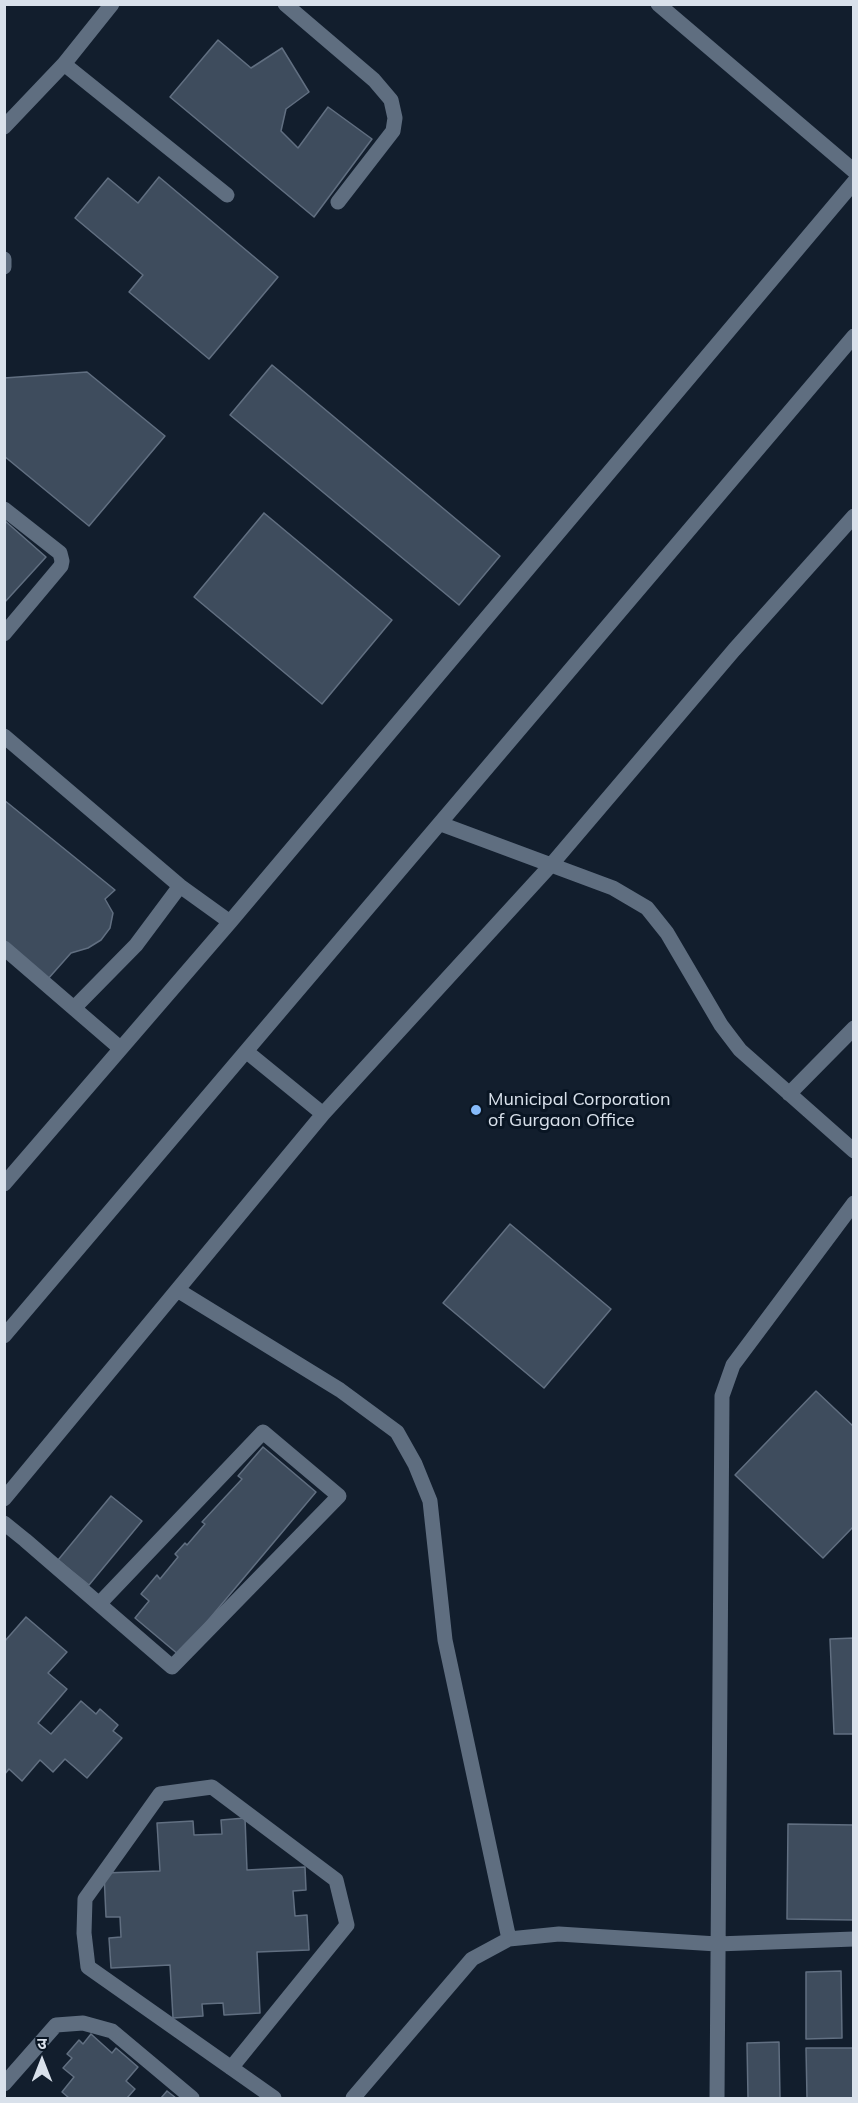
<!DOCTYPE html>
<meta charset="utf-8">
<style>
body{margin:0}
#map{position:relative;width:858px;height:2103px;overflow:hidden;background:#121e2d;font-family:Mulish,"Noto Sans Devanagari",sans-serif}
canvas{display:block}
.frame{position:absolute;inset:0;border:6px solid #d9e1eb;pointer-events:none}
.north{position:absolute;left:12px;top:2031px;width:60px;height:60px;-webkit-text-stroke:4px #091523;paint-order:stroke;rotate:0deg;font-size:16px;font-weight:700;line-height:24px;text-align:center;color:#d9e1eb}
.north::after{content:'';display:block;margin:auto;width:21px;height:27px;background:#d9e1eb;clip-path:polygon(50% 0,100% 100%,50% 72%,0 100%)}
</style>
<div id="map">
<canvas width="858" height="2103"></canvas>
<div class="frame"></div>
<div class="north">उ</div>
</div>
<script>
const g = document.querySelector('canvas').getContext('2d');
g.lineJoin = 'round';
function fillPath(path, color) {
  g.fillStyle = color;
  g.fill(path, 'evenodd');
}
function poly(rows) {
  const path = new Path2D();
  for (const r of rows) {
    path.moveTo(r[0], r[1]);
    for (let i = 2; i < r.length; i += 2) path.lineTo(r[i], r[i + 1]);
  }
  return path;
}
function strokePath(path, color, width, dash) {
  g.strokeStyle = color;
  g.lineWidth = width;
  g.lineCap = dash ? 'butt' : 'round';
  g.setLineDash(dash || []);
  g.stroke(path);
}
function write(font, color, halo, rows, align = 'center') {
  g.font = font + ' Mulish,sans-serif';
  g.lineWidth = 6;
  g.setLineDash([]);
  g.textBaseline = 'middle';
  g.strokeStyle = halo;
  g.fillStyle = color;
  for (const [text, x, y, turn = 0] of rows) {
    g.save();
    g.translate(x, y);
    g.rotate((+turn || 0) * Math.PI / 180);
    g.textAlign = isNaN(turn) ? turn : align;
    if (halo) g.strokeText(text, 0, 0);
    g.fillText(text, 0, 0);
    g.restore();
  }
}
const building = poly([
 [218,40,251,68,282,48,309,92,286,109,281,131,298,148,328,107,372,139,314,217,170,97,218,40],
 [159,177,278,277,209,359,129,292,143,275,75,218,108,178,138,203,159,177],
 [272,365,500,556,459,605,230,415,272,365],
 [87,372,165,436,89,526,4,456,4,378,87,372],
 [264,513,392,620,322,704,194,597,264,513],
 [4,520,46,557,4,603,4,520],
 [4,800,115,890,105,899,113,913,110,928,101,940,88,948,71,953,47,980,4,944,4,800],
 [510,1224,611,1309,544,1388,443,1303,510,1224],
 [816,1391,854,1427,854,1526,823,1558,735,1475,816,1391],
 [263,1447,316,1492,179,1655,135,1618,149,1601,141,1594,157,1575,160,1579,178,1557,175,1554,185,1543,187,1545,205,1524,202,1522,242,1479,238,1476,263,1447],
 [111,1496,142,1521,89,1585,58,1560,111,1496],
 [26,1617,67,1652,48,1673,67,1689,38,1723,51,1734,81,1701,96,1714,100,1709,118,1725,113,1731,122,1738,87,1778,65,1759,53,1772,40,1760,22,1781,9,1769,4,1775,4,1642,26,1617],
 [854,1638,854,1734,834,1734,830,1639,854,1638],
 [245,1818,247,1870,305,1867,306,1890,293,1891,295,1916,307,1915,309,1950,257,1952,260,2013,224,2015,223,2003,202,2004,203,2016,173,2018,170,1965,111,1968,109,1938,121,1937,120,1917,106,1917,104,1873,160,1871,157,1823,193,1821,194,1835,222,1834,221,1820,245,1818],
 [788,1824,854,1825,854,1920,787,1919,788,1824],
 [841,1971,842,2038,806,2039,806,1972,841,1971],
 [91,2034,112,2053,116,2048,138,2067,126,2081,135,2089,127,2098,69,2098,62,2092,74,2077,63,2068,72,2058,67,2054,79,2040,83,2044,91,2034],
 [779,2042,780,2098,748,2098,747,2043,779,2042],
 [806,2048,854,2048,854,2098,807,2098,806,2048],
 [167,2091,176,2098,161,2098,167,2091]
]);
const minor = poly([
 [285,4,374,80,391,100,395,118,393,131,338,202],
 [658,4,854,171],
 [64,64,227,195],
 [4,127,64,64,112,4],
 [4,259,4,267],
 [4,509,60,553,62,561,61,566,4,634],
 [4,736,180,886,230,922],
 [441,824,613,888,647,908,667,933,721,1025,740,1050,854,1151],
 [4,948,120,1048],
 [75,1007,136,945,180,886],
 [247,1052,323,1114],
 [789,1094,854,1028],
 [4,1184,230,922,854,182],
 [179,1291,340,1390,397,1432,415,1464,430,1501,445,1640,509,1939],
 [4,1336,854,336],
 [4,1499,323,1114,551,865,734,650,854,516],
 [4,1523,25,1540,99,1604,172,1667,339,1496,263,1432,99,1604],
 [231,2068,347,1925,336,1880,212,1787,160,1794,85,1899,84,1933,88,1967,274,2098],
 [4,2084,56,2025,83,2023,112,2031,192,2098],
 [353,2098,472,1959,509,1939,559,1934,717,1944,854,1939],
 [717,2098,722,1396,733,1365,854,1203]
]);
const markers = [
 [476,1110,6,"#86bbfb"]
];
const poiNames = [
 ["Municipal Corporation",488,1100],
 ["of Gurgaon Office",488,1121]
];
fillPath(building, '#3e4c5d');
strokePath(building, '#616f81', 1.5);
strokePath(minor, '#5f6e80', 15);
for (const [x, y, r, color] of markers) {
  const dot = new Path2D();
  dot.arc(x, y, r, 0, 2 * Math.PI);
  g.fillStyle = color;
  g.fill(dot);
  strokePath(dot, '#091523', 2);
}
write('18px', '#d9e1eb', '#091523', poiNames, 'left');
</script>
